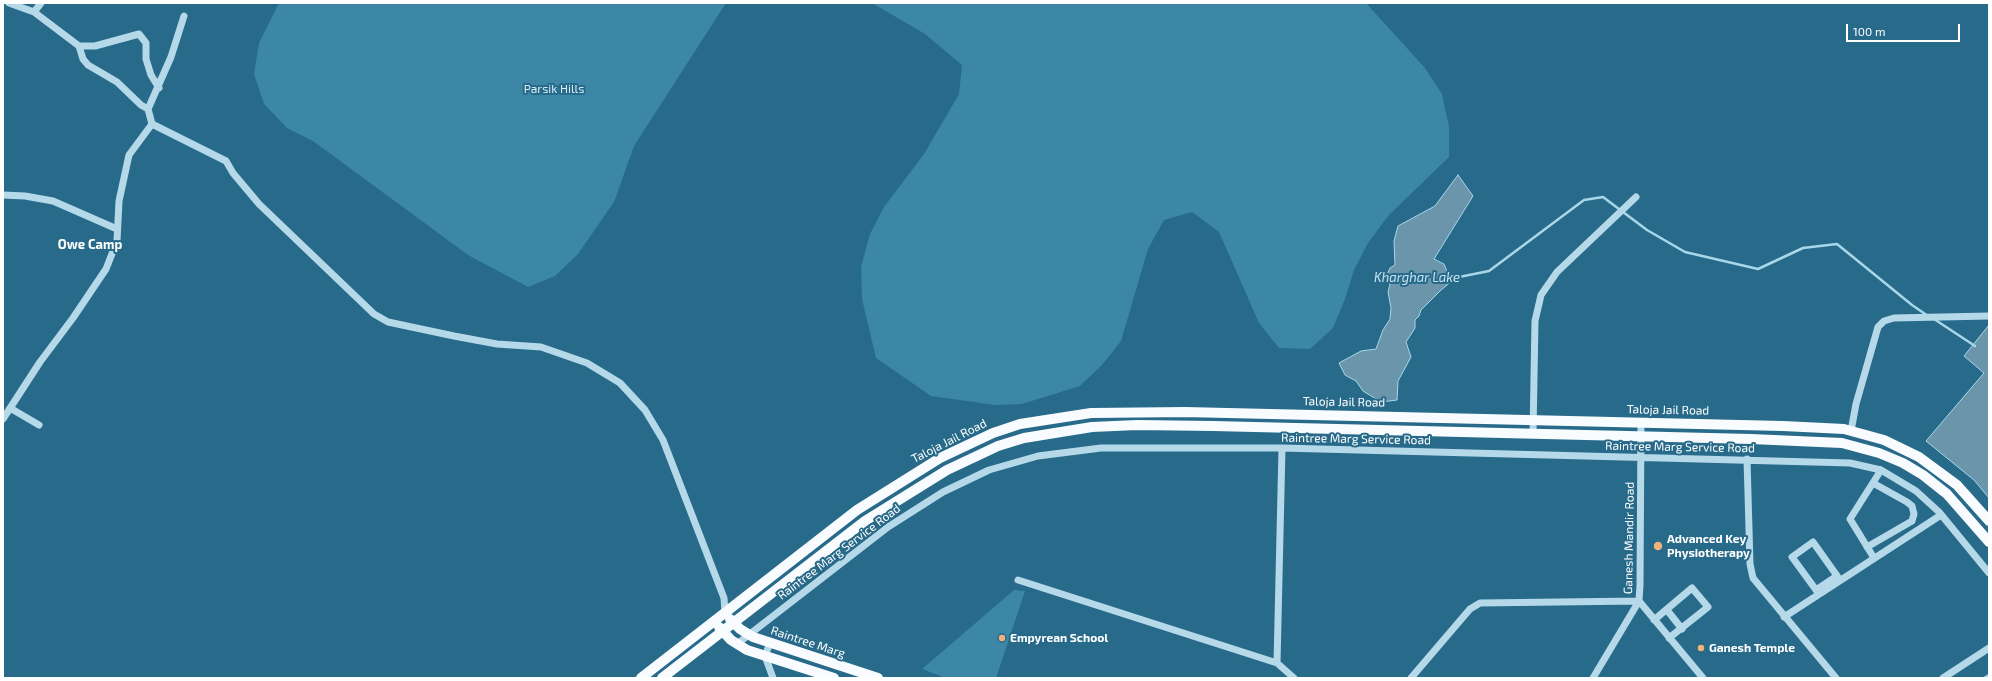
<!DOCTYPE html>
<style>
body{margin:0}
#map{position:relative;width:1992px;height:681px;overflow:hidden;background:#276a8a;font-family:"Exo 2",sans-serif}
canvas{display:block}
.frame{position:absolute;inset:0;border:4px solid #fff;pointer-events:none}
.scale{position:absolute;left:1846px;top:24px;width:114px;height:18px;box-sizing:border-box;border:2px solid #fff;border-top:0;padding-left:5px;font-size:12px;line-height:14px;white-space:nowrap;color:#fff;-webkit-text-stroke:3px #276a8a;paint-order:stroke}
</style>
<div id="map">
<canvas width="1992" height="681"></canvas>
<div class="frame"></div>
<div class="scale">100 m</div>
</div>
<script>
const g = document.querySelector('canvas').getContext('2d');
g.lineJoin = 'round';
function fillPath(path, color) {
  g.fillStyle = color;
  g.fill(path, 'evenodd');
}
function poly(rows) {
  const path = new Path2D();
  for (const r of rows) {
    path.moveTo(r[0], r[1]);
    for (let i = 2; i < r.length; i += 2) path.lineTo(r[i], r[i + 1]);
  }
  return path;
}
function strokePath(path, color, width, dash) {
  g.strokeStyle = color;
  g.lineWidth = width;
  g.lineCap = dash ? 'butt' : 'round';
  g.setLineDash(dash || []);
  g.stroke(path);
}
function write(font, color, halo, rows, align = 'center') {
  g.font = font + ' "Exo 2",sans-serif';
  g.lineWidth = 4;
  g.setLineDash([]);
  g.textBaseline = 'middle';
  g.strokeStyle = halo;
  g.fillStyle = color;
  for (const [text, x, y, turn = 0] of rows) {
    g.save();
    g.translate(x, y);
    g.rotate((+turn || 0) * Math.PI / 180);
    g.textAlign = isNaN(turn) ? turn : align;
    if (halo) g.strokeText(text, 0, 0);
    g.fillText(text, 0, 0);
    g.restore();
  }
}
const green = poly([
 [279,3,726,3,634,146,614,202,578,254,555,276,528,287,468,255,313,141,287,128,264,104,254,74,259,43],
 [872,3,1366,3,1425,68,1442,94,1449,127,1449,157,1388,216,1368,243,1354,270,1345,299,1333,328,1310,349,1279,348,1259,323,1219,232,1192,212,1164,220,1148,249,1121,341,1102,365,1080,386,1022,404,995,405,931,396,876,358,862,299,861,267,870,234,884,207,924,154,959,94,962,65,925,34],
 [1014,590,1025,591,996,678,946,678,922,669]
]);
const water = poly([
 [1458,175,1473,196,1434,259,1444,264,1448,274,1462,276,1454,279,1440,291,1421,310,1419,316,1415,320,1415,328,1406,342,1411,357,1398,381,1397,400,1381,402,1363,391,1356,381,1345,375,1339,363,1361,351,1376,349,1383,330,1390,319,1391,308,1388,292,1390,284,1385,279,1390,268,1395,265,1394,241,1398,226,1435,206,1458,175],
 [1989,325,1989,498,1974,480,1926,441,1984,373,1964,356,1989,325]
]);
const stream = poly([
 [1459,277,1489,271,1584,200,1603,197,1647,230,1685,252,1758,269,1803,248,1837,244,1912,305,1928,316],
 [1934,319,1975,346],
 [1984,678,1989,675]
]);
const minor = poly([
 [9,3,34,12,79,46,83,59,88,65,117,82,141,105,148,109,152,124,226,161,233,173,259,204,374,314,388,322,454,336,497,344,541,347,587,363,620,383,645,410,663,440,724,598,725,613],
 [34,12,41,3],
 [79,46,95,46,139,34,146,43,146,59,151,75,159,88],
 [148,109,171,57,184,16],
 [3,195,25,196,53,201,117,229],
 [10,408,39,425],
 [3,419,40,362,73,318,106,269,117,241,119,201,129,155,152,124],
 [1851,431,1856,404,1878,327,1884,321,1894,318,1989,316],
 [1533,434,1535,321,1541,295,1557,272,1636,197],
 [1747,459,1750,564,1753,578,1836,678],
 [1867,547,1912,521,1914,514,1912,506,1907,502,1873,483],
 [1874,558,1850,519,1881,470],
 [1018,580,1277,663,1294,678],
 [1816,590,1837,576],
 [1819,594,1792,557,1813,542,1840,580],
 [1639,601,1703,678],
 [1667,610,1682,629],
 [1784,617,1941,515],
 [1654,620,1692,588,1708,607,1669,638],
 [770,643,765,656,773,678],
 [737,644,888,527,943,492,989,470,1038,456,1101,448,1282,448,1850,463,1881,470,1916,491,1939,512,1989,573],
 [1277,663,1282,448],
 [1411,678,1470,609,1480,603,1639,601],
 [1593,678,1639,601,1640,585,1641,422],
 [1943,678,1989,648]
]);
const major = poly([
 [730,619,740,629,753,637,878,678],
 [719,627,731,640,747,650,834,678],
 [641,678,857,510,940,458,993,433,1020,424,1091,413,1185,412,1783,426,1844,429,1884,440,1919,457,1957,485,1989,521],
 [662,678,865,521,947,470,998,446,1024,438,1092,427,1137,425,1213,426,1751,439,1842,443,1879,453,1903,463,1923,475,1947,494,1989,542]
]);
const markers = [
 [1658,546,5,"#f1b27b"],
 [1002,638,4,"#f1b27b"],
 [1701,648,4,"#f1b27b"]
];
const parkNames = [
 ["Parsik Hills",554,89]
];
const streetNames = [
 ["Taloja Jail Road",1344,402,1],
 ["Taloja Jail Road",1668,410,1],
 ["Raintree Marg Service Road",1356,439,1],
 ["Taloja Jail Road",949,441,-27],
 ["Raintree Marg Service Road",1680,447,1],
 ["Ganesh Mandir Road",1629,538,-89],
 ["Raintree Marg Service Road",839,552,-37],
 ["Raintree Marg",808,642,18]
];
const poiNames = [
 ["Advanced Key",1667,539],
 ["Physiotherapy",1667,553],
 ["Empyrean School",1010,638],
 ["Ganesh Temple",1709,648]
];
const neighbourhoodNames = [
 ["Owe Camp",90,245]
];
const waterNames = [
 ["Kharghar Lake",1417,278]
];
fillPath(green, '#3c86a6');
fillPath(water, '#6a95aa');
strokePath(water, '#a9d7ea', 1);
strokePath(stream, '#a9d7ea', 2.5);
strokePath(minor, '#b5d9e9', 7);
strokePath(major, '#f8fcfe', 10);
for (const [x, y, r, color] of markers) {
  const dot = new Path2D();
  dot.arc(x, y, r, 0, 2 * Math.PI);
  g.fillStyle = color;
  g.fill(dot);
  strokePath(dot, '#276a8a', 1.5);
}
write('12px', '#d9eef7', '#276a8a', parkNames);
write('12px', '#fff', '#276a8a', streetNames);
write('bold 12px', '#fff', '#276a8a', poiNames, 'left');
write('bold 13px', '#fff', '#276a8a', neighbourhoodNames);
write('italic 13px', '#c7e5f2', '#276a8a', waterNames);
</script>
